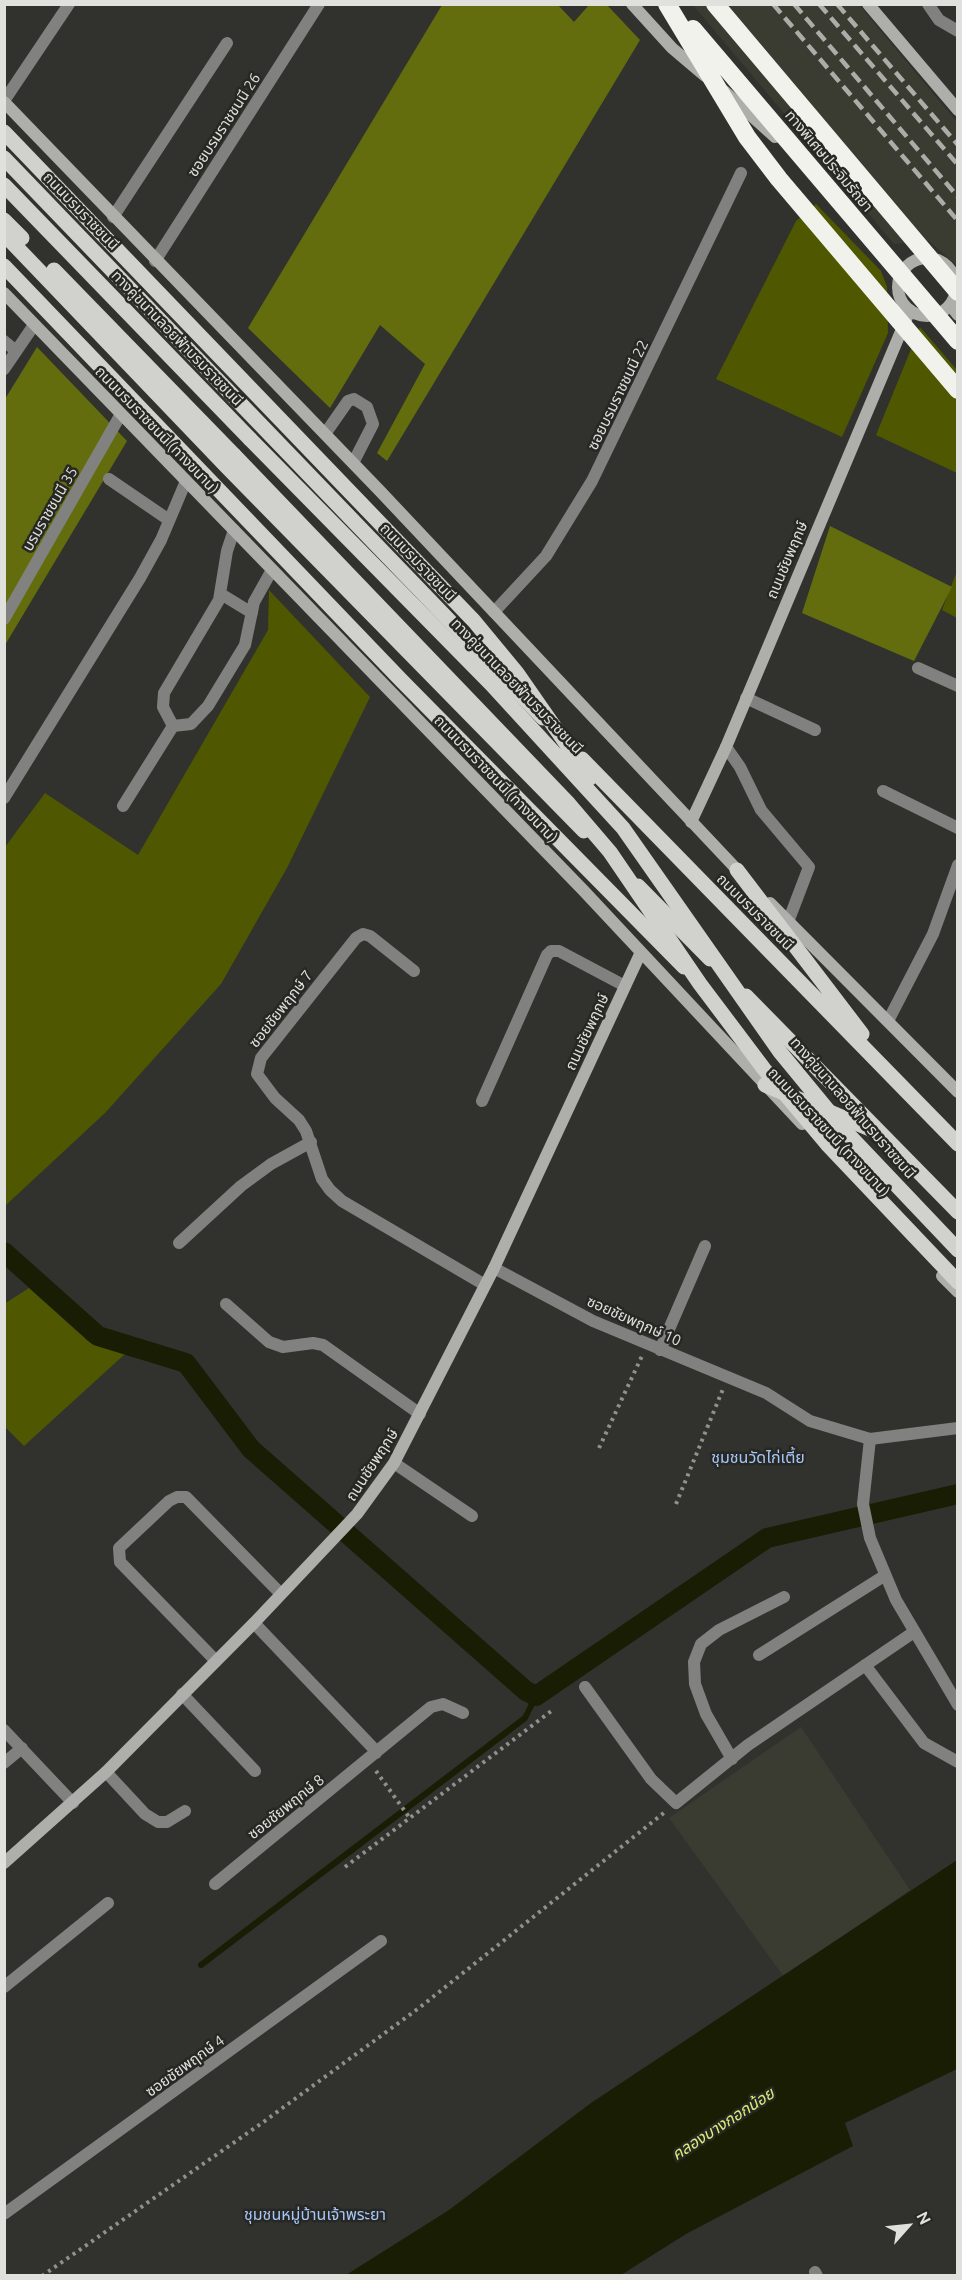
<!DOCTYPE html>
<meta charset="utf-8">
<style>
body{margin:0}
#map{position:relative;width:962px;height:2280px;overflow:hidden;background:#31322d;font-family:Ubuntu,sans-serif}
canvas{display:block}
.frame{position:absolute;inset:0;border:6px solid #e0e1dd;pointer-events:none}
.north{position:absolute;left:878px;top:2196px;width:60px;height:60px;-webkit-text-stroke:4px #272823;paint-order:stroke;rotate:63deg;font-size:16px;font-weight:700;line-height:24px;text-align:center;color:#e0e1dd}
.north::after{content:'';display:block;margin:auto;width:21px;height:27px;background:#e0e1dd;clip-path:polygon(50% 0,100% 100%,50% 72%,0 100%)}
</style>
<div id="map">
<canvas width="962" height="2280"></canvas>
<div class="frame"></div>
<div class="north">N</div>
</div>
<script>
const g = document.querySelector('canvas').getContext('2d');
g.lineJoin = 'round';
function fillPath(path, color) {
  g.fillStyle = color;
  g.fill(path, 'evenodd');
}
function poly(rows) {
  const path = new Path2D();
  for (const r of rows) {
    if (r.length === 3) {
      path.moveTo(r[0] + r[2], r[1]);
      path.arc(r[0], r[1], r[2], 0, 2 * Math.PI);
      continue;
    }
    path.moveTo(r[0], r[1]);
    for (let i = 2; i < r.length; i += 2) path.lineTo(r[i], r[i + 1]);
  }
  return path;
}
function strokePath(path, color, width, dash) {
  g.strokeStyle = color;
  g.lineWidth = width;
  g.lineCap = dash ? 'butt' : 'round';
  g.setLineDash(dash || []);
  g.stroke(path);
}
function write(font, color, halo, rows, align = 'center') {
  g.font = font + ' Ubuntu,"Noto Sans Thai",sans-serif';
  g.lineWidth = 5;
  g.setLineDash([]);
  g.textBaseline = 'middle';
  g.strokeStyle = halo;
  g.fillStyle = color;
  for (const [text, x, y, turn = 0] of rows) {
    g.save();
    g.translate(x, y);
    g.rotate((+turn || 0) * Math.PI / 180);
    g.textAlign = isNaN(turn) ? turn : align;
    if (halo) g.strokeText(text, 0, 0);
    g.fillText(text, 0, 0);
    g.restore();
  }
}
const built = poly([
 [693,5,859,5,957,122,957,266,929,241,894,244],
 [801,1727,910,1890,784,1977,669,1818]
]);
const green = poly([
 [816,204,881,271,887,287,888,333,842,437,716,379,796,221],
 [920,327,957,370,957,473,876,435],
 [957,571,957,618,942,610],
 [269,590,370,697,287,868,221,984,105,1113,5,1206,5,847,45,793,138,855,268,630],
 [29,1288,89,1342,125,1354,24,1446,5,1427,4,1304]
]);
const forest = poly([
 [442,5,558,5,574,22,589,5,607,5,640,40,387,461,377,453,425,364,380,325,330,408,248,328],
 [37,347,127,441,5,645,5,399],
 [830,526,952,587,914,661,802,613]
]);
const water = poly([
 [957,1860,957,2069,845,2123,853,2146,686,2234,621,2275,346,2275,449,2210,591,2103]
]);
const stream = poly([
 [201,1965,525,1718,536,1696]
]);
const canal = poly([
 [4,1252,98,1336,186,1363,251,1449,526,1691,536,1696,767,1538,958,1494]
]);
const path = poly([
 [599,1448,642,1356],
 [676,1504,723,1389],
 [376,1771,409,1817],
 [345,1867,554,1709],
 [42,2276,262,2123,419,2008,665,1812]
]);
const lane = poly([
 [4,341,16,351],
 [4,369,34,325],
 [325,434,348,401,354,399,367,407,373,424,353,463],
 [109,479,169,520],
 [221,594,252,613],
 [173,726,163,707,164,693,219,600,227,551,234,530],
 [173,726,191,724,208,706,245,645,254,602,272,570],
 [726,747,740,767,761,810,809,867,788,922],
 [4,798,140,578,161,540,186,481],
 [123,806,173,726],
 [482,1101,547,955,551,951,559,951,625,986],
 [870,1439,863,1504,870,1538,896,1600,958,1705],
 [759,1655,884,1576],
 [216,1661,120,1562,119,1548,169,1501,177,1497,186,1497,281,1594],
 [865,1665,924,1743,958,1762],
 [585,1687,651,1779,676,1803,748,1745,914,1632],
 [732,1759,706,1714,695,1684,694,1662,701,1644,719,1630,784,1597],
 [815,2272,817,2276]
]);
const street = poly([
 [928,4,939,20,958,31],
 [4,101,69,4],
 [113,217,227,43],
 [155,261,319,4],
 [494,612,546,556,592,481,741,173],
 [4,619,121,414],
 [918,668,958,686],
 [746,698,815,730],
 [883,791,958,828],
 [414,971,370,936,363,934,356,938,261,1058,257,1074,275,1098,299,1120,306,1131,322,1179,330,1190,342,1201,485,1285],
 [888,1021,933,934,958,865],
 [179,1243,241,1186,271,1164,311,1142],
 [494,1268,593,1321,766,1393,810,1421,870,1439,958,1428],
 [226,1304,269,1342,283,1347,313,1343,323,1345,420,1414],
 [660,1350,705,1246],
 [394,1463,472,1516],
 [254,1623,375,1750,376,1753],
 [182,1694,255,1771],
 [4,1730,73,1803],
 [4,1763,22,1748],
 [106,1772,145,1814,158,1822,167,1822,185,1811],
 [215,1884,431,1707,443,1704,463,1713],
 [4,1987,108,1903],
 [4,2214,381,1941]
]);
const secondary = poly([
 [632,4,672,48,705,76],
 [868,4,958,110],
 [724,91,775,137],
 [4,102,379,490,743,876],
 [927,287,29],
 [4,293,583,890,802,1124],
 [950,305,958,315],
 [691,822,726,747,910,310],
 [770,903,958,1092],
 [942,1276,958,1292],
 [4,1863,106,1772,254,1623,357,1514,394,1463,494,1268,641,952]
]);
const primary = poly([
 [4,158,543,718],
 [4,185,250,439],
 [4,220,22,238],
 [4,234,228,468,584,831],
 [4,266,401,680,684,967],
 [54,270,234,455],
 [582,759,958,1144],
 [737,870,862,1034],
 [638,886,710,959],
 [746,996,958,1212],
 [765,1085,875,1131]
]);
const rail = poly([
 [773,4,958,221],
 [794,4,958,197],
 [819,4,958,165],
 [837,4,958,145]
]);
const primaryBridge = poly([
 [4,132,474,621,517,673,590,778],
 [250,439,491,684,623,828,780,1052,845,1131,958,1250],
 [234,455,569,804,610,852,700,984,764,1069,827,1144,958,1282]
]);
const highwayBridge = poly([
 [667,4,747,137,779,179,958,390],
 [715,4,958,292],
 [693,29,958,341]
]);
const streetNames = [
 ["ซอยบรมราชชนนี 26",224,125,-57],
 ["ทางพิเศษประจิมรัถยา",829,161,50],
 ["ถนนบรมราชชนนี",81,211,46],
 ["ทางคู่ขนานลอยฟ้าบรมราชชนนี",177,338,46],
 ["ซอยบรมราชชนนี 22",618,395,-64],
 ["ถนนบรมราชชนนี (ทางขนาน)",157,430,46],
 ["บรมราชชนนี 35",50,509,-60],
 ["ถนนชัยพฤกษ์",787,560,-67],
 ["ถนนบรมราชชนนี",418,562,46],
 ["ทางคู่ขนานลอยฟ้าบรมราชชนนี",517,686,46],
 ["ถนนบรมราชชนนี (ทางขนาน)",496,779,46],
 ["ถนนบรมราชชนนี",755,912,45],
 ["ซอยชัยพฤกษ์ 7",281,1009,-52],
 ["ถนนชัยพฤกษ์",587,1032,-65],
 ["ทางคู่ขนานลอยฟ้าบรมราชชนนี",853,1108,49],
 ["ถนนบรมราชชนนี (ทางขนาน)",829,1132,47],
 ["ซอยชัยพฤกษ์ 10",634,1321,24],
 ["ถนนชัยพฤกษ์",372,1465,-57],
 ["ซอยชัยพฤกษ์ 8",286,1807,-39],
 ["ซอยชัยพฤกษ์ 4",185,2066,-36]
];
const neighbourhoodNames = [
 ["ชุมชนวัดไก่เตี้ย",758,1458],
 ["ชุมชนหมู่บ้านเจ้าพระยา",315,2215]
];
const waterNames = [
 ["คลองบางกอกน้อย",723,2124,-33]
];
fillPath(built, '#3a3c32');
fillPath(green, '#4f5700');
fillPath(forest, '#646d0d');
fillPath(water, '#191d03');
strokePath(stream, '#191d03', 6);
strokePath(canal, '#191d03', 20);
strokePath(path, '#90918d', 4, [3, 4.5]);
strokePath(lane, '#81827f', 12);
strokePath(street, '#81827f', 12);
strokePath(secondary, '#aeafab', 12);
strokePath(primary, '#d1d2cd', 15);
strokePath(rail, '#acada9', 4.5, [12, 6]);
strokePath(primaryBridge, '#d1d2cd', 15);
strokePath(highwayBridge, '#f1f2eb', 18);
write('15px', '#e0e1dd', '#272823', streetNames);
write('16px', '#a6c6f9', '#272823', neighbourhoodNames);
write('italic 16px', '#dded7a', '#272823', waterNames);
</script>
